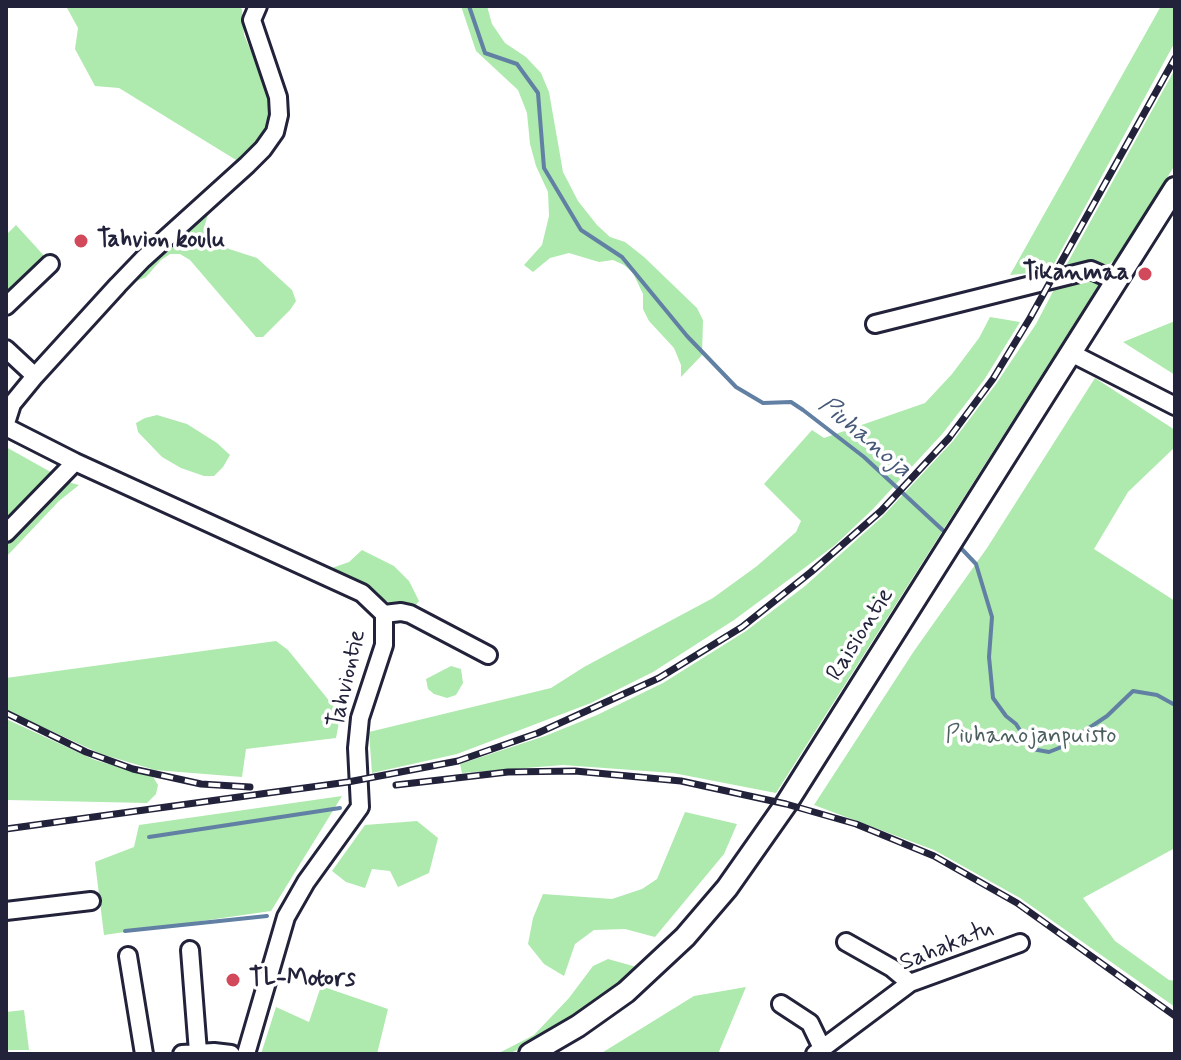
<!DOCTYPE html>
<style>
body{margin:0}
#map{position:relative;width:1181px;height:1060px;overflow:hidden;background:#fff;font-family:Mynerve,sans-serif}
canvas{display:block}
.frame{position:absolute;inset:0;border:8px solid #22223b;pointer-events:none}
</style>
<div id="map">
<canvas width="1181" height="1060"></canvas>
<div class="frame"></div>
</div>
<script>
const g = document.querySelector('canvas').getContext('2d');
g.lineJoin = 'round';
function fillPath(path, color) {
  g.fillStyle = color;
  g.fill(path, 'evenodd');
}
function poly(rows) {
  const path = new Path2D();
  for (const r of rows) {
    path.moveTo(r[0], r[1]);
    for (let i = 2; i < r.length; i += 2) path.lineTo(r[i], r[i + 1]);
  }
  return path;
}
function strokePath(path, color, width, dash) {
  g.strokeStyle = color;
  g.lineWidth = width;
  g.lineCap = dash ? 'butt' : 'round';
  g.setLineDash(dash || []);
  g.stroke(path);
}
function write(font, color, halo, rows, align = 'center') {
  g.font = font + ' Mynerve,sans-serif';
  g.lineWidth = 7;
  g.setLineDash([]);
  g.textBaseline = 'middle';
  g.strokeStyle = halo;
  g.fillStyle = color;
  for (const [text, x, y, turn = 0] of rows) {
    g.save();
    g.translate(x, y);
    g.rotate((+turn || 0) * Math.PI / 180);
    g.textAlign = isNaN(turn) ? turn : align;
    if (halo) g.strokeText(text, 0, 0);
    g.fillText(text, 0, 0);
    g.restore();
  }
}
const green = poly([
 [66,6,238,6,242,9,244,35,270,94,271,113,267,131,241,163,119,88,95,86,75,49,78,28],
 [461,6,487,6,492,24,505,43,526,57,541,73,549,92,563,172,578,201,597,225,610,237,625,242,644,257,697,308,703,320,702,355,681,377,681,365,674,348,649,321,643,309,643,294,633,273,624,265,613,260,599,262,569,253,550,258,533,272,524,265,542,245,549,216,548,192,536,166,530,144,527,113,518,90,476,51],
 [1161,6,1175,6,1175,42,1050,271,1010,275],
 [1175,69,1175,165,1116,259,1104,268,1063,271],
 [208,214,204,228,208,235,229,249,257,258,292,290,296,301,290,310,263,337,256,337,190,260,180,254,170,254,161,260,146,277,130,284,149,263],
 [16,225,47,259,6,297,6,235],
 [1082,278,1100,283,776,793,673,773,563,765,462,773,460,764,545,736,597,715,663,683,746,631,805,586,882,517,953,441,996,384,1036,324,1058,282],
 [990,317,1020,322,984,380,943,433,873,509,835,545,795,575,734,620,653,672,591,703,457,754,372,773,369,732,551,688,584,667,713,598,757,566,796,532,801,521,764,484,812,430,824,438,925,403,952,374,979,338],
 [1175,321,1175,375,1123,342],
 [1095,378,1175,430,1175,447,1128,492,1094,549,1175,601,1175,848,1083,898,1115,941,1169,980,1175,981,1175,1007,1020,898,934,850,814,805,914,651,987,548],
 [157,415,187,424,217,443,230,455,223,467,214,476,204,476,181,468,162,457,138,432,136,423,145,418],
 [6,447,56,475,6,528],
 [64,481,79,485,59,501,6,557,6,540],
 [362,550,394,566,409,581,419,601,412,610,395,606,332,568,349,562],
 [276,641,288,650,335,708,342,706,336,738,246,749,242,777,155,770,101,754,6,710,6,678],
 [451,666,461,669,463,683,456,695,447,698,434,694,428,689,426,679],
 [6,719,95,760,153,777,158,785,156,794,147,803,6,800],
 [342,796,271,911,104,935,95,862,134,847,139,825],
 [685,812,737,824,724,854,655,937,625,929,594,930,575,944,564,976,544,964,528,944,533,918,543,894,612,899,642,889,657,879],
 [417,821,438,838,429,873,398,887,390,871,372,869,365,888,346,882,332,871,365,825],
 [608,959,640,968,622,984,555,1031,509,1054,497,1054,534,1035,569,998,593,966],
 [321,986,388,1009,377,1054,261,1054,276,1007,309,1022],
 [746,987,718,1054,600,1054,694,996],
 [24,1010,29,1050,6,1050,6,1012]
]);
const stream = poly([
 [469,6,485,53,517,64,538,93,544,168,581,230,622,257,687,336,736,387,763,403,791,402,803,410,864,457,948,535],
 [957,544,976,564,992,617,989,657,993,698,1006,716,1016,724,1032,749,1049,752,1059,748,1107,716,1133,691,1157,695,1175,705],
 [149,837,340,808],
 [125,931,267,916]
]);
const minor = poly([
 [6,306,50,264],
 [875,324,1091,270,1116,281],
 [6,349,35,376],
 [1071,353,1175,406],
 [6,423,12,404,35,376,118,285,143,259,247,165,263,149,275,132,279,115,278,97,252,20,258,6],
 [6,427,75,462,362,593,384,614,384,645,360,718,357,748,360,807,306,882,286,917,246,1054],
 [6,533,75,462],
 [384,614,401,612,410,614,488,655],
 [6,911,91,901],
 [846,942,892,968,910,983],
 [190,950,198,1052],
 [128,956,144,1054],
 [781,1004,810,1023,822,1048],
 [182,1054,214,1052,231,1054],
 [815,1054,910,983,1020,943]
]);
const major = poly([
 [530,1054,578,1026,626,992,685,937,727,888,786,804,1175,188]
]);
const rail = poly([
 [6,713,86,752,133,769,201,784,250,787],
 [396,785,508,772,575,771,681,781,786,804,856,824,934,856,1017,903,1175,1016],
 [6,829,348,782,458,761,538,733,659,678,742,627,811,572,881,511,949,438,993,379,1030,318,1175,58]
]);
const markers = [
 [81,241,8,"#d1495b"],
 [1145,274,8,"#d1495b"],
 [233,980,8,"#d1495b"]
];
const poiNames = [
 ["Tahvion koulu",97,241],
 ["Tikanmaa",1129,274,"right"],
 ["TL-Motors",249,980]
];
const streetNames = [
 ["Raisiontie",861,635,-58],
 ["Tahviontie",348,679,-77],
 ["Sahakatu",947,947,-22]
];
const parkNames = [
 ["Piuhanojanpuisto",1031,737]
];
const waterNames = [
 ["Piuhanoja",864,438,40]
];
fillPath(green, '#aee9ae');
strokePath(stream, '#6180a3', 4);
strokePath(minor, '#22223b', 22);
strokePath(major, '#22223b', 26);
strokePath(minor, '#fff', 16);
strokePath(major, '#fff', 20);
strokePath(rail, '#22223b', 7);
strokePath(rail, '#fff', 4, [12]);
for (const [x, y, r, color] of markers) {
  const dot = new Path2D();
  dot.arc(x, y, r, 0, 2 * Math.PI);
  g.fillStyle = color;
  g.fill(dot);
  strokePath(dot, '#fff', 3);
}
write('bold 24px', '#22223b', '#fff', poiNames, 'left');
write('24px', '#22223b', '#fff', streetNames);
write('24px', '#4c5e5e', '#fff', parkNames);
write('italic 26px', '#475978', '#fff', waterNames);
</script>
